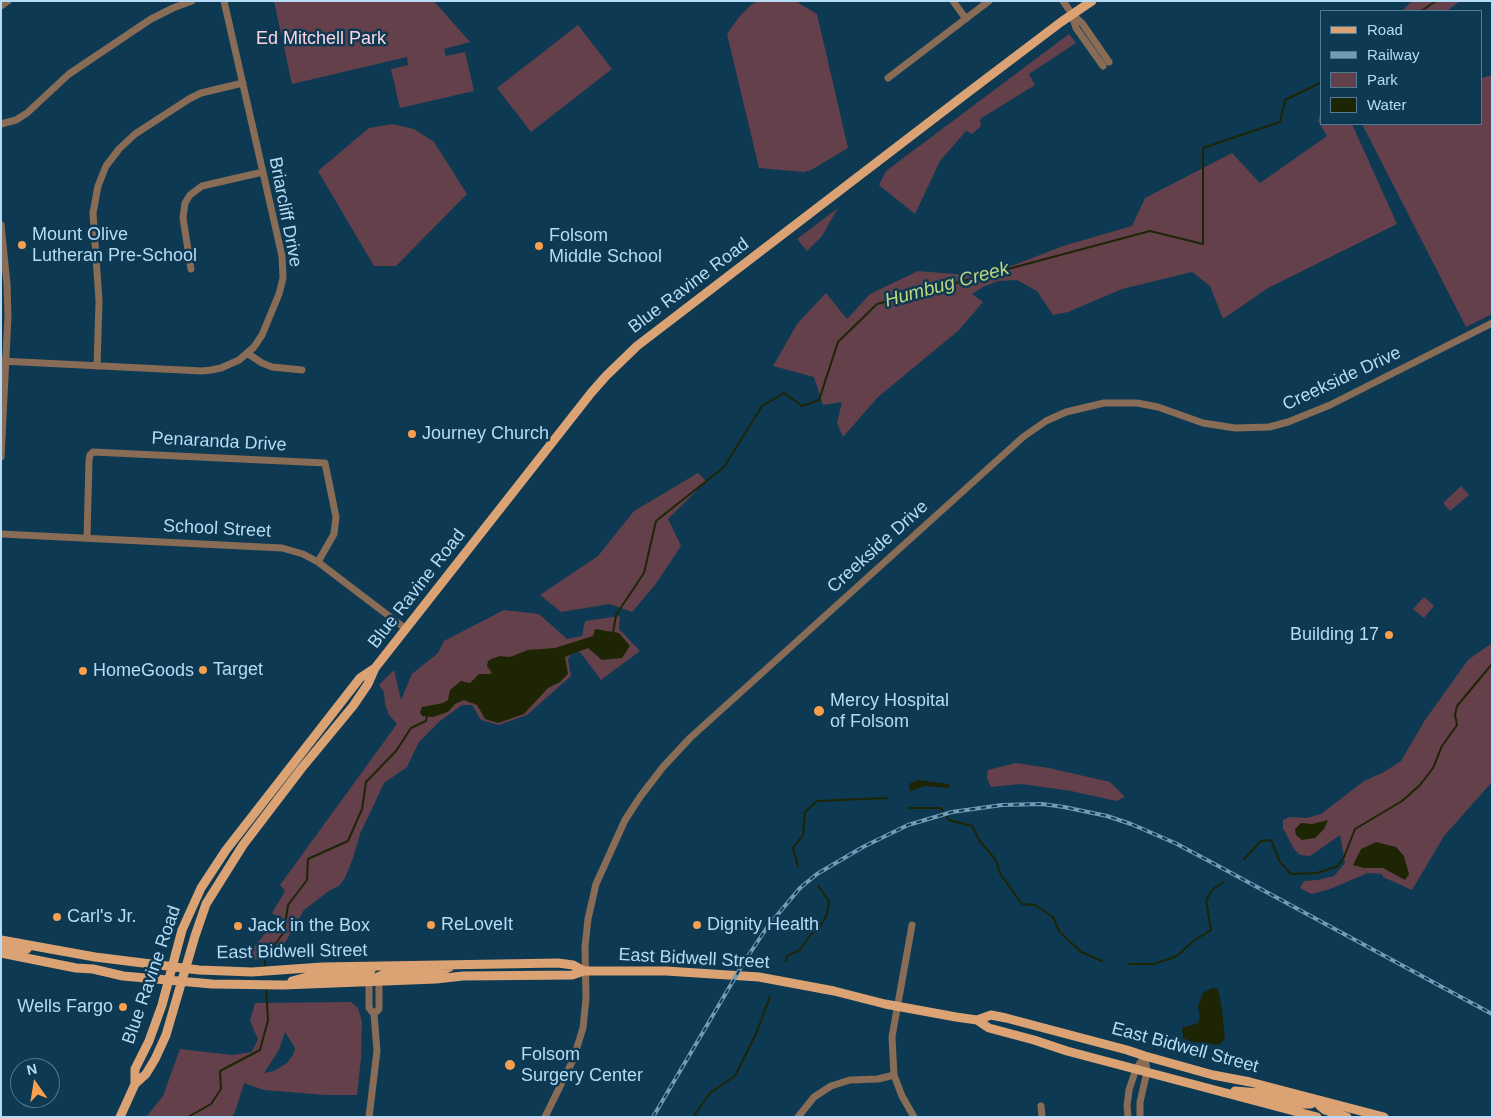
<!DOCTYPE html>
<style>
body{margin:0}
#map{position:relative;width:1493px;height:1118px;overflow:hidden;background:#0d3953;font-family:Arial,sans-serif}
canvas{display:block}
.frame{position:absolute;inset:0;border:2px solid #b6dbf6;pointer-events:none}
.legend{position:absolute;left:1320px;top:10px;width:162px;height:115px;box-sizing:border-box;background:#0d3953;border:1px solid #517a94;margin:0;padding:6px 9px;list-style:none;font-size:15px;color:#b6dbf6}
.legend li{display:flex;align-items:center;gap:10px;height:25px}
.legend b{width:25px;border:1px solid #517a94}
.north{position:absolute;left:10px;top:1058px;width:50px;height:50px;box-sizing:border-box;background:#0d3953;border:1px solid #517a94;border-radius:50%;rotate:347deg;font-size:14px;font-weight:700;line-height:20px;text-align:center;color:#b6dbf6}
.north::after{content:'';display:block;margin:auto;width:18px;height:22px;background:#fa9f4e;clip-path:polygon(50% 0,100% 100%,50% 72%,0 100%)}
</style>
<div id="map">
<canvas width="1493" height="1118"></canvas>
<div class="frame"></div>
<ul class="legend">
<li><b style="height:6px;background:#dba273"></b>Road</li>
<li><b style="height:6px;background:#739bb6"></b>Railway</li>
<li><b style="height:14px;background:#64404b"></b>Park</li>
<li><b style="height:14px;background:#1e2505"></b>Water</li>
</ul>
<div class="north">N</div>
</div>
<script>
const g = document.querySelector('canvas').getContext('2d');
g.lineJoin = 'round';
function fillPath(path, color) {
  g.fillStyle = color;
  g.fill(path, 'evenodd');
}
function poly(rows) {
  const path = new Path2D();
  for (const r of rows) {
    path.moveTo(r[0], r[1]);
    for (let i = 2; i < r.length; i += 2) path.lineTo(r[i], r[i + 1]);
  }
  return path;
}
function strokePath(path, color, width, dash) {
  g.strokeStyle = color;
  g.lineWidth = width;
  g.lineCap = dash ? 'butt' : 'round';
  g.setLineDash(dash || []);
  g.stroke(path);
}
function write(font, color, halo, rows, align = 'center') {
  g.font = font + ' Arial,sans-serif';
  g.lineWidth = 5;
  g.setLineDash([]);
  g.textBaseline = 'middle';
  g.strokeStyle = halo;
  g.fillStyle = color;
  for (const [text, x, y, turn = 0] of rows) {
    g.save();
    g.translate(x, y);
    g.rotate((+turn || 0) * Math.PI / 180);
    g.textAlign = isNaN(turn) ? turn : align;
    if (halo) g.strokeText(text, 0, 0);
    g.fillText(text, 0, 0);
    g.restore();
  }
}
const green = poly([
 [274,1,434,1,470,42,444,49,446,56,465,52,474,91,400,108,391,69,408,65,407,57,292,84],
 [759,1,795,1,817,14,848,148,811,170,804,172,759,168,727,34,739,17,752,4],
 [1412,1,1460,1,1447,11,1402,11],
 [578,25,612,69,531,132,497,88],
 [1069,34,1076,43,1029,74,1035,85,980,119,981,126,972,134,966,131,940,161,915,214,879,185,886,171],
 [1492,75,1492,314,1466,327,1362,124,1482,124,1482,78],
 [1322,107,1322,124,1352,124,1397,224,1268,288,1223,319,1210,286,1192,272,1122,289,1068,312,1053,315,1037,291,1017,280,998,281,983,287,972,294,983,302,958,331,878,397,843,437,837,423,842,402,823,405,814,377,773,366,797,324,826,293,847,319,870,294,918,271,967,275,1014,265,1063,246,1132,226,1145,198,1232,153,1260,183,1327,136,1318,121],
 [392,124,414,129,434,142,467,194,396,266,374,266,318,171,369,128],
 [838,208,822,236,807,251,797,239],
 [698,473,706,481,668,519,681,546,655,585,632,612,610,604,561,612,540,595,598,556,634,511],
 [1461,486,1469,495,1450,511,1443,503],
 [1424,597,1434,606,1424,618,1413,609],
 [504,610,539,614,567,639,582,636,585,621,620,616,619,629,640,651,601,680,580,652,572,654,568,659,571,676,527,715,499,725,481,720,472,705,462,705,440,721,419,742,407,767,384,783,360,834,353,858,345,878,339,886,330,890,304,910,276,958,249,960,248,954,279,917,272,913,285,891,280,885,397,724,389,715,385,704,384,692,379,685,394,670,401,700,412,674,438,653,444,641],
 [1492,643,1492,782,1444,836,1412,890,1383,877,1382,874,1368,873,1330,889,1311,894,1300,888,1304,881,1318,880,1334,876,1345,863,1340,835,1310,856,1300,855,1294,849,1283,828,1283,820,1289,817,1307,818,1321,814,1364,781,1384,772,1401,761,1425,720,1468,660],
 [1016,763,1049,768,1110,782,1125,797,1116,801,1071,791,1021,784,991,787,987,778,988,770],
 [351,1002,358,1008,362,1022,361,1058,357,1095,325,1095,264,1090,244,1083,235,1112,232,1117,146,1117,163,1096,180,1049,232,1055,252,1052,258,1039,250,1021,255,1003],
 [285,1032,295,1048,293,1055,287,1063,274,1071,264,1073,279,1050]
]);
const water = poly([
 [595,629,619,633,630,646,622,658,602,660,588,648,565,657,568,674,560,682,548,688,524,714,498,723,485,719,477,705,464,700,455,704,448,712,433,717,422,716,420,712,422,707,443,703,448,700,450,690,461,681,470,683,479,674,489,674,492,673,487,666,488,661,491,659,500,656,510,657,528,650,555,648,593,636],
 [918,780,949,784,949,788,925,786,910,791,909,784],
 [1328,820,1324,829,1315,838,1302,840,1296,835,1295,829,1301,823,1312,824],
 [1376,842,1396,847,1404,856,1409,874,1405,880,1383,868,1364,868,1353,865,1361,849],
 [1212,988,1218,989,1222,1010,1225,1039,1218,1045,1192,1042,1183,1038,1182,1028,1198,1023,1200,1018,1198,1006,1203,993]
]);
const stream = poly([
 [1421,11,1436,1],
 [613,633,616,615,644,573,656,521,724,467,762,406,784,393,802,406,819,400,838,342,877,304,1150,231,1203,244,1203,148,1280,122,1285,100,1322,82],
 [909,808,941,808,949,820,972,826,979,840,995,859,1001,875,1022,904,1035,905,1053,917,1059,931,1081,952,1102,961],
 [1244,859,1261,841,1271,840,1280,862,1291,874,1317,873,1338,866,1344,857,1355,829,1402,801,1420,785,1433,768,1442,746,1457,725,1455,715,1457,706,1492,664],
 [798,866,793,848,803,835,805,812,817,801,887,798],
 [786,961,787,956,800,950,810,935,820,927,827,914,829,901,818,886],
 [1129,964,1154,964,1177,956,1193,941,1211,930,1206,900,1213,889,1224,882],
 [265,968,265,958,284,932,288,905,307,880,308,859,348,841,362,809,366,782,396,751,411,728,426,721,427,716],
 [188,1117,211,1104,221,1089,220,1071,260,1050,268,1020,266,987],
 [693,1117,710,1093,735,1076,756,1034,770,997]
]);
const minor = poly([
 [953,1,966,19],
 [1063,1,1072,14,1082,23,1109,62],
 [1,6,8,1],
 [1072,15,1076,28,1103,66],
 [888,78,989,1],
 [1,124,16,120,27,113,69,74,151,19,173,8,192,1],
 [1,225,7,284,8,316,1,457],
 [191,269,183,218,185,203,190,195,202,186,263,172],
 [247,353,262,363,272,367,302,370],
 [1,361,202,371,211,370,221,368,239,360,254,347,262,335,279,294,283,278,282,256,224,1],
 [97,366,99,301,93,213,98,186,106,166,119,149,135,134,189,99,201,93,243,83],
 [1,534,282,548,303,554,318,562,406,629],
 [87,538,89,460,90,455,93,452,325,463,336,517,334,534,318,562],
 [912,925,892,1037,894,1075,902,1096,914,1117],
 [369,981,369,1008,374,1014,377,1051,369,1117],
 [374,1014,379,1009,379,981],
 [1041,1106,1042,1117],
 [545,1117,573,1060,583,1028,586,998,585,947,588,919,596,884,625,820,640,797,663,767,690,738,1023,437,1046,421,1066,412,1104,403,1137,403,1158,407,1203,423,1235,428,1269,427,1288,422,1330,405,1492,323],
 [798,1117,814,1097,831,1086,850,1080,878,1079,894,1075],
 [1128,1117,1127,1106,1129,1090,1136,1069,1145,1056],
 [1140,1117,1140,1102,1147,1072,1145,1056]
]);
const major = poly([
 [1,940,95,957,199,970,252,972,322,967,558,963,573,965,584,971],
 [1,947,21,950,27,949,29,945],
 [1,953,76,968,93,969,123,976,212,984,283,985,436,979,463,976,572,975,584,971,666,971,759,977,834,991,885,1004,956,1017,977,1020,991,1015,1006,1018,1127,1050,1145,1056,1213,1075,1250,1082,1384,1117],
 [373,979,385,974,437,973,450,967],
 [292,981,314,975,369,973,373,967],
 [977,1020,989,1028,1034,1040,1067,1051,1317,1117],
 [135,1084,135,1069,149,1041,162,1005,182,930,201,888,226,850,360,678,375,668],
 [1235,1091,1259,1093,1302,1104,1311,1104,1317,1100,1320,1106,1325,1110,1347,1117],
 [120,1117,135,1084,146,1074,155,1059,166,1035,195,936,206,904,243,845,301,769,353,706,368,684,375,668,591,393,606,376,637,346,962,97,1061,22,1092,1]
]);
const rail = poly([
 [653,1117,746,959,768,926,800,888,817,874,863,847,908,825,952,812,1002,805,1042,804,1064,807,1107,816,1131,824,1175,843,1209,861,1492,1014]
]);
const markers = [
 [22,245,5,"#fa9f4e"],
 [539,246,5,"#fa9f4e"],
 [412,434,5,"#fa9f4e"],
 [1389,635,5,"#fa9f4e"],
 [203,670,5,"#fa9f4e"],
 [83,671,5,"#fa9f4e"],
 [819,711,6,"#fa9f4e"],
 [57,917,5,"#fa9f4e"],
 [431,925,5,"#fa9f4e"],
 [697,925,5,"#fa9f4e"],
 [238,926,5,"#fa9f4e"],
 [123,1007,5,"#fa9f4e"],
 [510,1065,6,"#fa9f4e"]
];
const parkNames = [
 ["Ed Mitchell Park",321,39]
];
const streetNames = [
 ["Briarcliff Drive",285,212,79],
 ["Blue Ravine Road",689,286,-37],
 ["Creekside Drive",1342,379,-25],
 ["Penaranda Drive",219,442,3],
 ["School Street",217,529,3],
 ["Creekside Drive",878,547,-42],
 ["Blue Ravine Road",417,589,-52],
 ["East Bidwell Street",292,952,-1],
 ["East Bidwell Street",694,959,3],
 ["Blue Ravine Road",152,975,-71],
 ["East Bidwell Street",1185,1048,15]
];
const poiNames = [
 ["Mount Olive",32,235],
 ["Lutheran Pre-School",32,256],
 ["Folsom",549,236],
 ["Middle School",549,257],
 ["Journey Church",422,434],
 ["Building 17",1379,635,"right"],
 ["Target",213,670],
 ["HomeGoods",93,671],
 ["Mercy Hospital",830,701],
 ["of Folsom",830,722],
 ["Carl's Jr.",67,917],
 ["ReLoveIt",441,925],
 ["Dignity Health",707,925],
 ["Jack in the Box",248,926],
 ["Wells Fargo",113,1007,"right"],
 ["Folsom",521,1055],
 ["Surgery Center",521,1076]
];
const waterNames = [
 ["Humbug Creek",947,285,-15]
];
fillPath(green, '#64404b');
fillPath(water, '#1e2505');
strokePath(stream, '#1e2505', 2);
strokePath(minor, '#896c56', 7);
strokePath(major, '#dba273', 9);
strokePath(rail, '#739bb6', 4);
strokePath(rail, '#0d3953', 2, [5.5]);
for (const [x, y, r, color] of markers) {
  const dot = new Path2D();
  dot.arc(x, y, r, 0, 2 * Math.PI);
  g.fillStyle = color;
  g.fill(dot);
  strokePath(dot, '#0d3953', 2);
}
write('18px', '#fdd5e0', '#0d3953', parkNames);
write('18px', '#b6dbf6', '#0d3953', streetNames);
write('18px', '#b6dbf6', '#0d3953', poiNames, 'left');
write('italic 19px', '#bfd57c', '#0d3953', waterNames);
</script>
